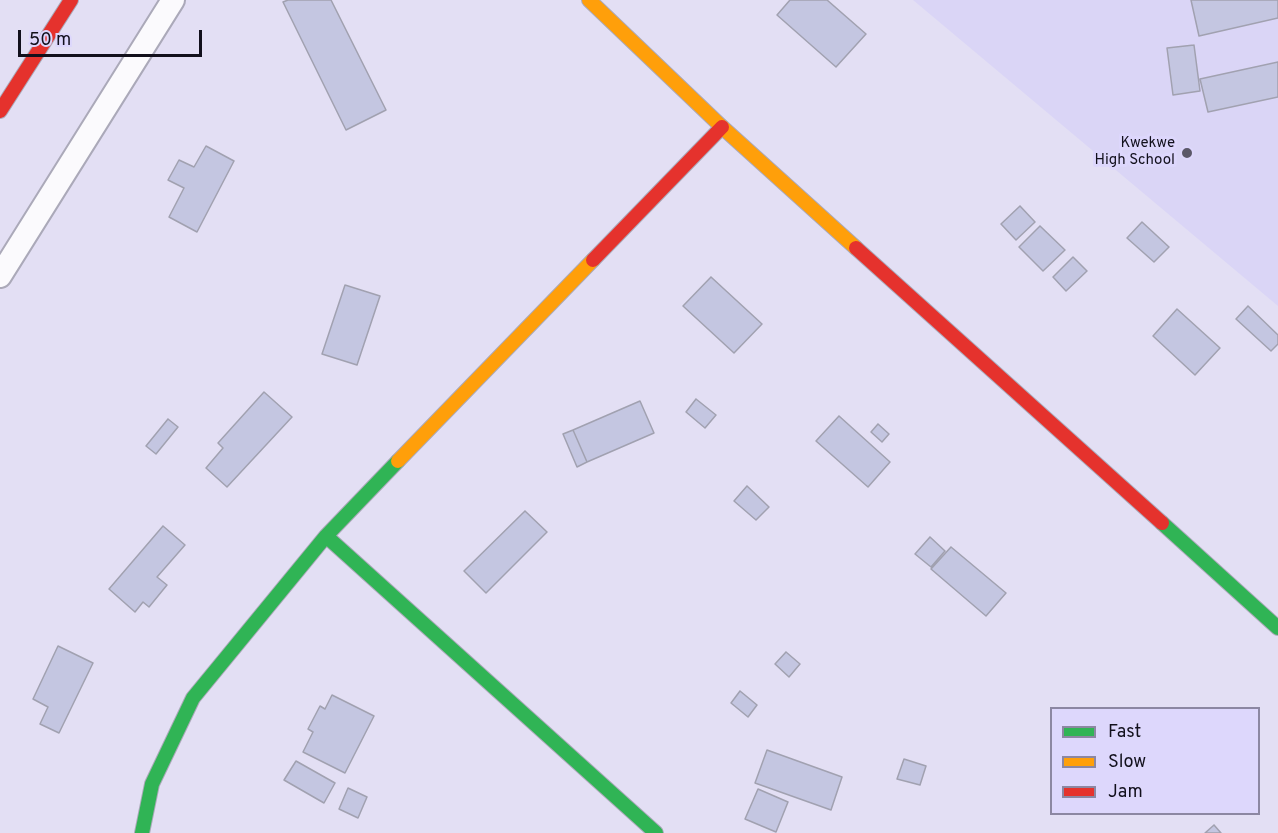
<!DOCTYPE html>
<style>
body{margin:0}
#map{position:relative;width:1278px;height:833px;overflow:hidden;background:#e3dff4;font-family:Overpass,sans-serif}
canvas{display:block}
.legend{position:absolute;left:1050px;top:707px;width:210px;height:108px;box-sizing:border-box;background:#ddd7fc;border:2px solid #8c87a2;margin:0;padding:8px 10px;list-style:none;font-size:18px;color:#12101c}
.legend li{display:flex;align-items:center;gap:12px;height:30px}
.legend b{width:30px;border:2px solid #8c87a2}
.scale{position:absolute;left:18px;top:30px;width:184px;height:27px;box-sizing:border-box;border:3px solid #12101c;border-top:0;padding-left:8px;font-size:18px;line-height:21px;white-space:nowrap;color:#12101c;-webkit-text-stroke:4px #ddd7fc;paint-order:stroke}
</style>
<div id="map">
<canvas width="1278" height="833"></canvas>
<ul class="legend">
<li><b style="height:8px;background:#30b455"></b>Fast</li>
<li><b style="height:8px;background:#ff9f0a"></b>Slow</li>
<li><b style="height:8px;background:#e5322d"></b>Jam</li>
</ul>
<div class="scale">50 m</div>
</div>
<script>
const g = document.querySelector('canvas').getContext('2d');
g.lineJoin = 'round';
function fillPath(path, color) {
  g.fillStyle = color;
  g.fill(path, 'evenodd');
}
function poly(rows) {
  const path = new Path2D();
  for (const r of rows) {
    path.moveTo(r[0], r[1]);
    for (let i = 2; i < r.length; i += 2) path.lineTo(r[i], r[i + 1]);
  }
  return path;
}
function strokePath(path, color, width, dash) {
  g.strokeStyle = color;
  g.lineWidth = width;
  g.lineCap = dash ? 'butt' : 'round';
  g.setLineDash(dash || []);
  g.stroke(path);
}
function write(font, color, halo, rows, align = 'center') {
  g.font = font + ' Overpass,sans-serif';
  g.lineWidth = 6;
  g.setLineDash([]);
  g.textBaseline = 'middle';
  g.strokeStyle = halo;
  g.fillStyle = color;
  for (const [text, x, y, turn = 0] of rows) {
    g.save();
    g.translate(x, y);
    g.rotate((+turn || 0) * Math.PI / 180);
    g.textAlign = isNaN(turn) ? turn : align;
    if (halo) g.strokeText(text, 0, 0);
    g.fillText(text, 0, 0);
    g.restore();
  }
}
const built = poly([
 [913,0,1278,0,1278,306]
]);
const building = poly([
 [288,0,331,0,386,110,346,130,283,2,288,0],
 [790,0,827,0,866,34,836,67,777,15,790,0],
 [1191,0,1278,0,1278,18,1199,36,1191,0],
 [1194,45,1200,91,1173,95,1167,48,1194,45],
 [1278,62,1278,97,1208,112,1200,79,1278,62],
 [206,146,234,161,197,232,169,217,184,188,168,180,179,160,194,167,206,146],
 [1020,206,1035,222,1016,240,1001,224,1020,206],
 [1142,222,1169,247,1154,262,1127,238,1142,222],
 [1040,226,1065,250,1043,271,1019,247,1040,226],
 [1073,257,1087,271,1066,291,1053,277,1073,257],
 [711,277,762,324,734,353,683,306,711,277],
 [345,285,380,296,357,365,322,354,345,285],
 [1248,306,1278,335,1278,344,1271,351,1236,319,1248,306],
 [1177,309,1220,348,1195,375,1153,336,1177,309],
 [264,392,292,417,227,487,206,468,223,448,218,443,264,392],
 [696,399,716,415,705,428,686,412,696,399],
 [640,401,654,433,587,462,573,430,640,401],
 [839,416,890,462,868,487,816,441,839,416],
 [168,419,178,427,156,454,146,446,168,419],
 [878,424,889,434,882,442,871,432,878,424],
 [573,430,587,462,577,467,563,434,573,430],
 [747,486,769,507,756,520,734,501,747,486],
 [525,511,547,532,486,593,464,571,525,511],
 [163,526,185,545,157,577,167,585,149,607,143,602,135,612,109,589,163,526],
 [930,537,945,551,931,567,915,554,930,537],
 [951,547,1006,593,986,616,931,569,951,547],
 [58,646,93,663,59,733,40,724,48,707,33,699,58,646],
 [786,652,800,664,789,677,775,664,786,652],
 [740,691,757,705,748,717,731,703,740,691],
 [332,695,374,716,345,773,303,752,313,732,308,729,320,706,325,709,332,695],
 [767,750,842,777,831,810,755,783,767,750],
 [904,759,926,766,920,785,897,779,904,759],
 [296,761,335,783,324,803,284,780,296,761],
 [348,788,367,797,358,818,339,809,348,788],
 [758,789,788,802,776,832,745,819,758,789],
 [1214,825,1221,833,1205,833,1214,825]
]);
const street = poly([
 [0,276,173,0]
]);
const fast = poly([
 [1162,523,1278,628],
 [326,536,656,833],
 [142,833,152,784,193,698,326,536,398,461]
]);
const slow = poly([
 [589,0,722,127,856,248],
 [398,461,593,260]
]);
const jam = poly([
 [0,111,71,0],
 [856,248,1162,523],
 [593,260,722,127]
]);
const markers = [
 [1187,153,6,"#5b5868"]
];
const poiNames = [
 ["Kwekwe",1175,144],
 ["High School",1175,161]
];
fillPath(built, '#dad5f6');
fillPath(building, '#c4c6e1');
strokePath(building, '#a1a1b0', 1.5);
strokePath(street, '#aba9b9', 26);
strokePath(fast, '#aba9b9', 16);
strokePath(slow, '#aba9b9', 16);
strokePath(jam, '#aba9b9', 16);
strokePath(street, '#fbfafd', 22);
strokePath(fast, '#30b455', 14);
strokePath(slow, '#ff9f0a', 14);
strokePath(jam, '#e5322d', 14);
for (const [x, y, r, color] of markers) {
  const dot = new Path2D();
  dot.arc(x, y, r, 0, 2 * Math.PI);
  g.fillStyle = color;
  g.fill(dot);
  strokePath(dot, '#ddd7fc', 2);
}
write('15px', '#12101c', '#ddd7fc', poiNames, 'right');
</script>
